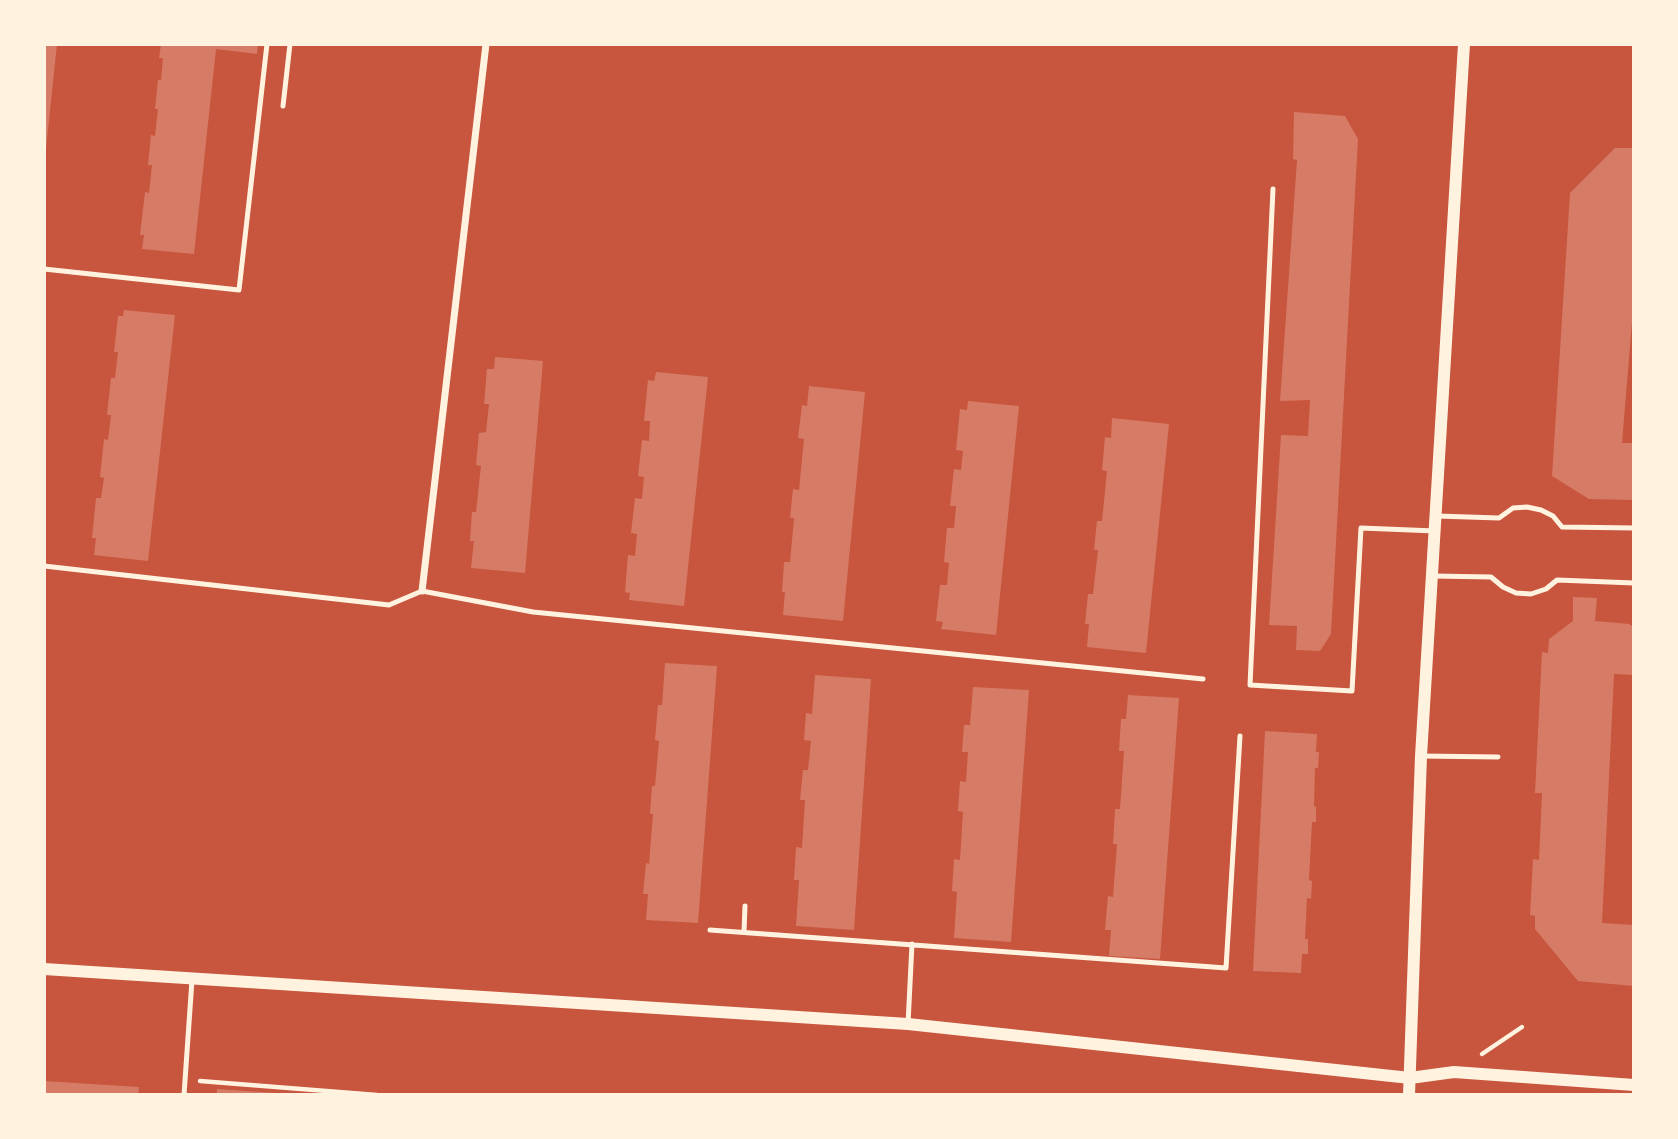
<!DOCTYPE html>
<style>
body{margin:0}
#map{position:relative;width:1678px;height:1139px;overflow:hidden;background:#c8553d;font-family:Lora,serif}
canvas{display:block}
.frame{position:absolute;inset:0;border:46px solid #fff3e0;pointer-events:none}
</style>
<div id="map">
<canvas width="1678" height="1139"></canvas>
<div class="frame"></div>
</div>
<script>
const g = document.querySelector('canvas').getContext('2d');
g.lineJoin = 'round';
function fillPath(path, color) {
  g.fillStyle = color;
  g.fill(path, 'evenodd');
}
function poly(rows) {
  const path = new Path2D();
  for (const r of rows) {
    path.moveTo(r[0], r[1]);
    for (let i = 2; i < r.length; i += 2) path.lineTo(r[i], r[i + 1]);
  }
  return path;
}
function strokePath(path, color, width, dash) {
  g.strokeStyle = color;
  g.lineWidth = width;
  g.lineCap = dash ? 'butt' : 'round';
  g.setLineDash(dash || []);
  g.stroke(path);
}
const building = poly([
 [44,44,57,44,46,149,44,149],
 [161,44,258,44,257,54,216,49,194,254,142,249,144,235,140,235,145,192,149,193,152,165,148,165,151,135,155,136,158,109,155,109,158,80,161,80,163,58,159,58],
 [1294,112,1345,116,1358,139,1331,634,1320,651,1296,650,1297,626,1269,625,1281,435,1308,436,1310,400,1280,401,1297,160,1293,159],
 [1615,148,1634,148,1634,298,1622,443,1634,443,1634,500,1589,499,1552,476,1570,193],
 [124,310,175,315,148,561,94,555,96,538,92,538,96,498,101,498,104,478,100,477,104,439,108,440,111,415,107,415,111,378,115,378,118,352,114,352,118,316,123,316],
 [495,357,543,361,525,573,471,568,474,541,470,541,472,512,476,512,481,466,476,465,479,433,486,432,489,404,484,404,487,369,494,369],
 [656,372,708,377,684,606,629,600,630,593,625,592,628,555,635,556,637,534,631,533,635,498,642,499,644,477,638,476,642,440,649,441,650,421,644,421,648,380,654,381],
 [809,386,865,392,843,621,783,615,785,592,782,592,784,562,790,562,794,518,790,518,793,489,799,490,804,439,798,438,802,405,807,406],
 [968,401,1019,406,996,635,941,629,943,622,936,621,940,585,947,585,949,563,944,562,947,528,954,528,956,506,950,506,954,469,961,470,963,451,956,450,960,409,967,410],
 [1112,418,1169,424,1146,653,1087,647,1089,624,1085,624,1088,594,1093,594,1098,550,1094,550,1097,521,1102,521,1107,471,1102,470,1105,437,1111,438],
 [1573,597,1597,598,1595,621,1629,624,1634,627,1634,675,1614,674,1602,923,1634,925,1634,986,1578,981,1535,929,1535,916,1530,915,1533,859,1539,860,1542,793,1535,793,1542,652,1548,653,1549,639,1573,621],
 [665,663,717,666,698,923,646,920,648,894,643,894,646,863,649,864,653,814,650,814,652,786,655,786,659,741,655,740,658,705,662,705],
 [815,675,871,679,854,930,796,926,799,880,794,880,796,847,802,848,805,800,800,800,803,770,808,770,811,741,804,740,806,713,812,714],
 [973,687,1029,690,1011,942,954,938,957,892,952,891,954,859,960,860,963,812,958,811,960,781,966,782,968,752,962,752,964,725,970,725],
 [1128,695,1179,698,1160,959,1109,956,1111,930,1105,930,1108,896,1113,897,1117,844,1113,844,1115,809,1120,809,1124,751,1119,751,1121,719,1126,719],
 [1265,731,1317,734,1316,752,1319,752,1318,768,1315,768,1314,806,1316,807,1316,822,1312,822,1309,880,1312,881,1311,899,1307,898,1305,939,1308,939,1308,954,1302,954,1301,973,1253,971],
 [44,1081,139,1087,138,1095,44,1095],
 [217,1089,276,1093,275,1095,217,1095]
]);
const path = poly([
 [1482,1054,1522,1027],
 [200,1081,377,1095]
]);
const service = poly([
 [283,106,290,44],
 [1273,189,1250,685,1352,691,1361,528,1435,531],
 [44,269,239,290,267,44],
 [1437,516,1499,518,1513,508,1527,507,1541,510,1553,516,1562,527,1634,528],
 [44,566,389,605,422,591,533,612,1203,679],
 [1433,576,1491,577,1503,587,1516,593,1531,594,1546,589,1557,580,1634,583],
 [1421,756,1498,757],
 [710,930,1226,968,1240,736],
 [744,932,745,906],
 [908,1024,912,944],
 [184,1095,192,980]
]);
const minor = poly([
 [422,591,486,44]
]);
const tertiary = poly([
 [44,969,908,1024,1410,1078,1454,1072,1634,1085],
 [1409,1095,1421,756,1464,44]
]);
fillPath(building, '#d67c66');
strokePath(path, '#fff3e0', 4.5);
strokePath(service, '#fff3e0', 5);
strokePath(minor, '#fff3e0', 7);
strokePath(tertiary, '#fff3e0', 12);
</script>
